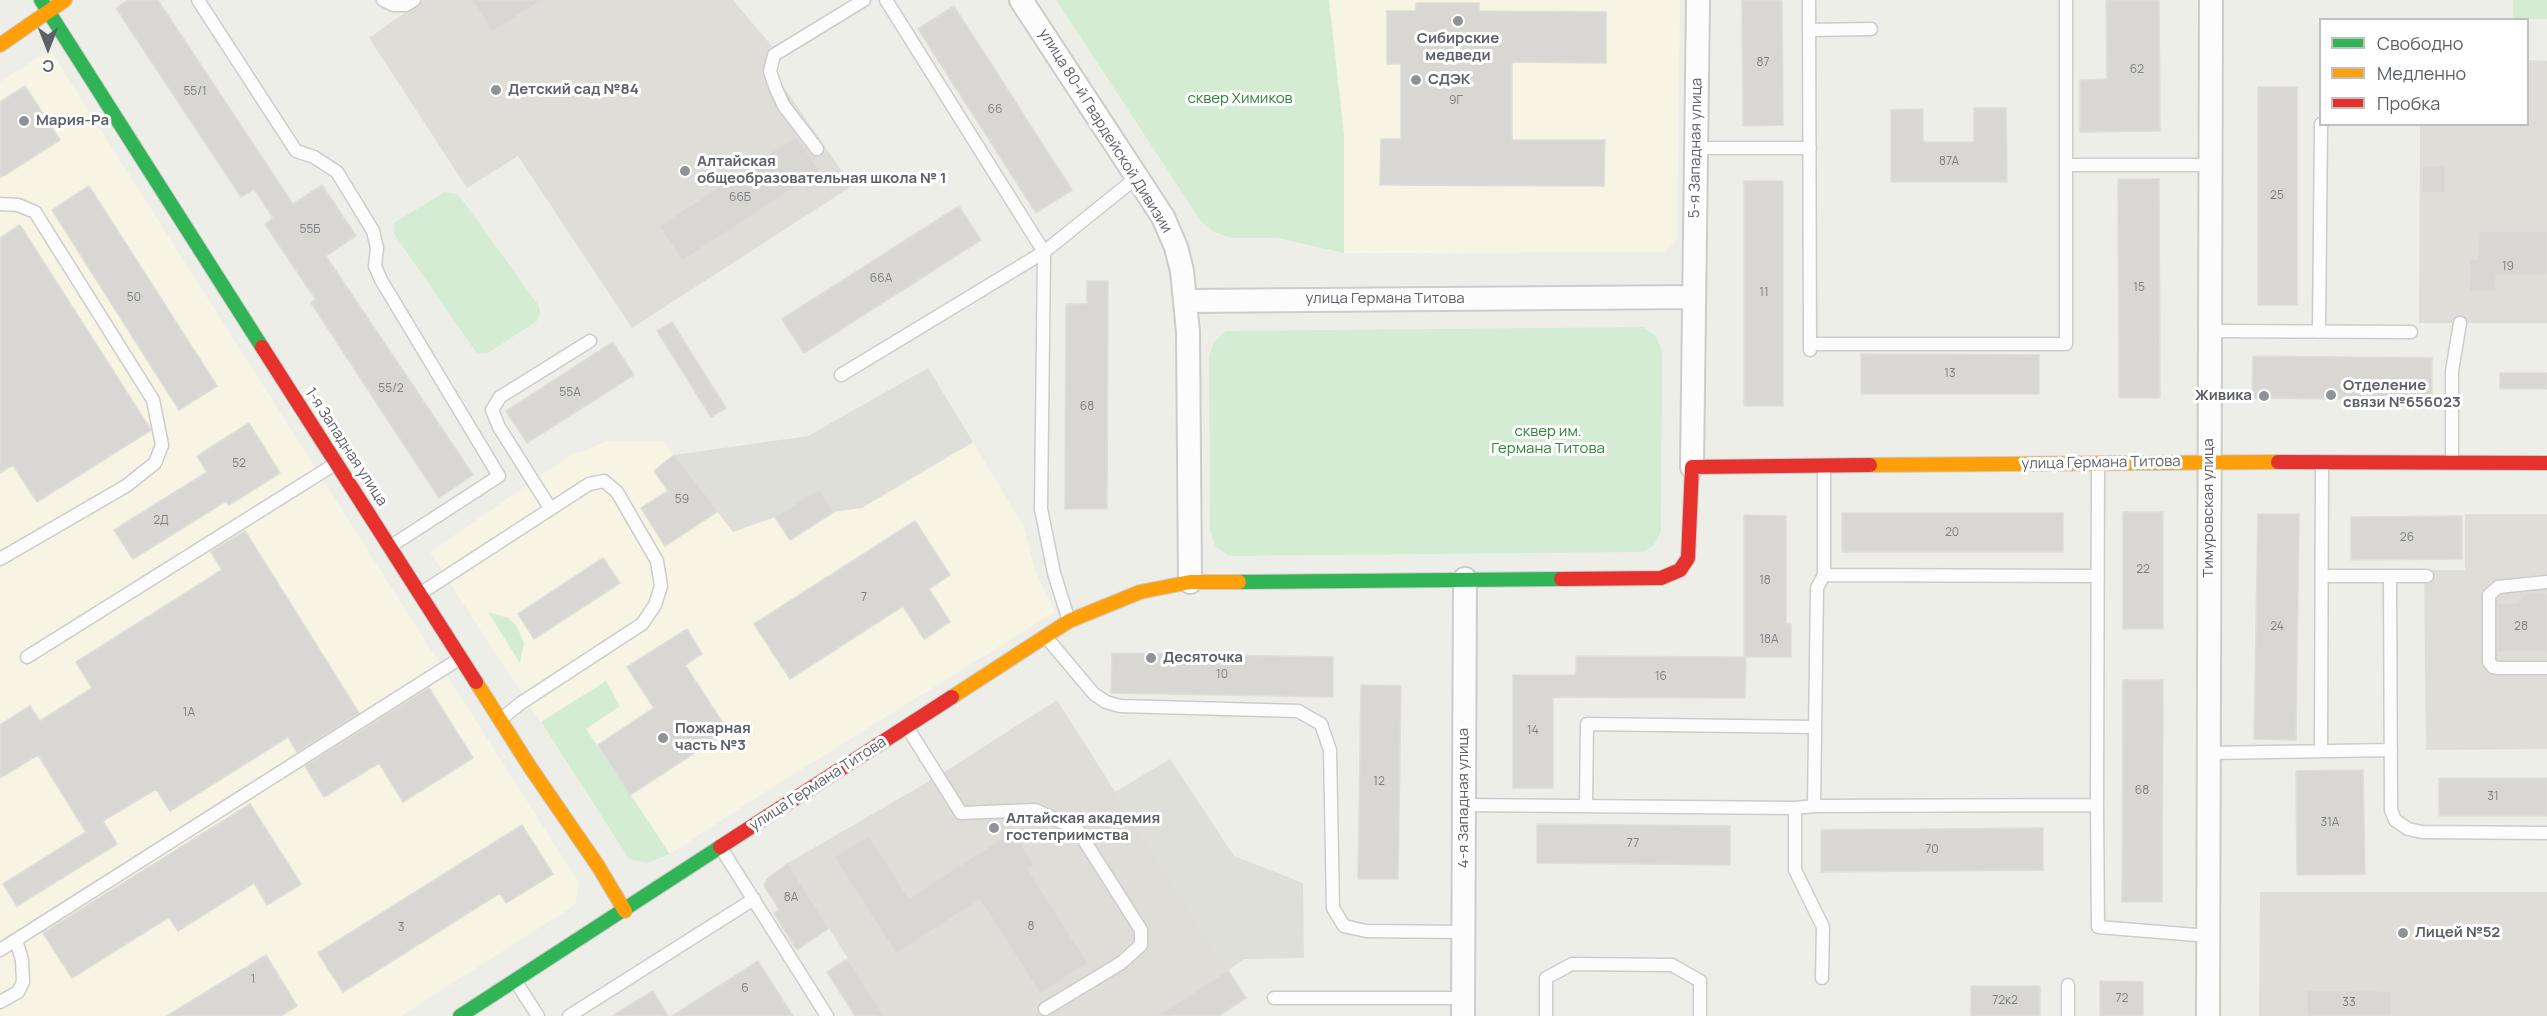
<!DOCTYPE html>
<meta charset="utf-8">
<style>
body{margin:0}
#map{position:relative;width:2547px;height:1016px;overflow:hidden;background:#eeeee9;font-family:Manrope,sans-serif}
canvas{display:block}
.legend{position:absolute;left:2319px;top:18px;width:210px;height:108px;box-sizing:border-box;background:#fff;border:2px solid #bfc0c3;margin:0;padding:8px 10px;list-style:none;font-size:18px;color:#5e6268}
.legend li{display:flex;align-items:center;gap:12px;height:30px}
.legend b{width:30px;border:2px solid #bfc0c3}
.north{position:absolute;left:18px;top:18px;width:60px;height:60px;-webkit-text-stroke:4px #fff;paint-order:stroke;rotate:180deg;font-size:16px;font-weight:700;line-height:24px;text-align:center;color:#5e6268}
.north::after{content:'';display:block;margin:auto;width:21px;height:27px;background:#5e6268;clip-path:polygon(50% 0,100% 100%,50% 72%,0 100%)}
</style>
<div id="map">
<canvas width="2547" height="1016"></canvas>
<ul class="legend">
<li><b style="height:8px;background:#30b455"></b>Свободно</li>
<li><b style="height:8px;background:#ff9f0a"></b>Медленно</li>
<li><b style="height:8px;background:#e5322d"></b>Пробка</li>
</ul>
<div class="north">С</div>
</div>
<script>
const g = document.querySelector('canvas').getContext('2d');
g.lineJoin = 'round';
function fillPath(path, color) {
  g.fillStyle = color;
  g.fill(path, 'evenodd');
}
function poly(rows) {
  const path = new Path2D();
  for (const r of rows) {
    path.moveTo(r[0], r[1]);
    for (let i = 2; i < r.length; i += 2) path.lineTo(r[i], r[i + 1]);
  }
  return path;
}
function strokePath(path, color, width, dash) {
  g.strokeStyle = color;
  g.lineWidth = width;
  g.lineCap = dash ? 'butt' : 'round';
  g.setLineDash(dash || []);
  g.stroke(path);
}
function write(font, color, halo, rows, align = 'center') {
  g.font = font + ' Manrope,sans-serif';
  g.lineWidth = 6;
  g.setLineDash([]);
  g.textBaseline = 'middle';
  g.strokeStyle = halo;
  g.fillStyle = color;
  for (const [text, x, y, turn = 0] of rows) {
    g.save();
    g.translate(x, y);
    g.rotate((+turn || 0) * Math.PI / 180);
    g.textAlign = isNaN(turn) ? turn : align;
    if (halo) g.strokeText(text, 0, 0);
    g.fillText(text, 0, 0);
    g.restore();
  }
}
const commercial = poly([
 [1329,0,1680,0,1677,238,1663,252,1344,253,1344,135],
 [50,50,579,883,575,905,401,1016,0,1016,0,82],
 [608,441,663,441,733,532,775,517,819,489,862,508,973,442,1024,527,1035,571,1055,612,760,795,670,854,647,863,629,859,430,552,571,455]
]);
const industrial = poly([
 [928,368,973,442,862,508,834,512,819,489,775,517,733,532,674,455,808,436],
 [1170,759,1234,856,1303,883,1304,958,1244,959,1228,970,1115,792]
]);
const education = poly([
 [423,0,733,0,782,58,772,70,852,186,632,328,518,156,467,188,369,38],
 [2528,60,2547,61,2547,323,2419,323,2420,125,2528,124],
 [2465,514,2547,514,2547,749,2426,750,2424,570,2465,570],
 [1057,700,1228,970,1157,1016,884,1016,788,863,938,776],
 [2260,892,2547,892,2547,1016,2259,1016]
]);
const green = poly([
 [1056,0,1329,0,1344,135,1344,253,1277,238,1232,238,1214,232,1201,221],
 [2513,0,2547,0,2547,19,2513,19],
 [445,192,458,194,539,306,540,314,537,321,488,353,482,354,476,352,394,234,395,222],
 [1643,327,1656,336,1662,351,1661,531,1654,545,1643,552,1229,556,1215,546,1210,529,1209,356,1214,342,1226,331],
 [488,612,508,618,516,625,524,643,520,663],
 [606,681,620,706,586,729,670,854,647,863,629,859,541,722]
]);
const building = poly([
 [128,0,158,0,293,204,322,185,356,236,326,256,473,475,439,498,311,303,316,300,265,224,273,218,254,189,241,197,116,8,128,0],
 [472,0,543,0,492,32,472,0],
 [1742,0,1782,0,1783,125,1743,126,1742,0],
 [2106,0,2159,0,2160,131,2080,132,2080,80,2107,79,2106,0],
 [1416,3,1479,3,1479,11,1606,12,1606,63,1512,62,1512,140,1605,140,1604,186,1380,185,1381,139,1401,139,1401,64,1387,64,1387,11,1416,11,1416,3],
 [954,6,1072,190,1036,213,918,29,954,6],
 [25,86,60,140,0,178,0,102,25,86],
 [2258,87,2297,87,2297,305,2258,305,2258,87],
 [1974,108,2006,108,2007,182,1891,182,1891,110,1923,109,1923,142,1974,142,1974,108],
 [796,136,820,171,682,261,659,226,796,136],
 [2422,166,2445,166,2445,193,2422,193,2422,166],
 [2118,179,2159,179,2160,398,2119,398,2118,179],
 [1744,181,1783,181,1783,406,1744,406,1744,181],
 [89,186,217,386,179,410,52,210,89,186],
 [959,206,981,240,804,353,782,319,959,206],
 [20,225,151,430,37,502,13,465,0,473,0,238,20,225],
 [2479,231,2547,231,2547,275,2496,275,2496,291,2469,291,2470,259,2478,259,2479,231],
 [1087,281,1108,281,1107,509,1065,509,1066,304,1087,304,1087,281],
 [672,322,726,408,711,417,657,331,672,322],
 [613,342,634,375,527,443,506,411,613,342],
 [1861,354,2039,355,2039,394,1861,394,1861,354],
 [2253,356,2432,358,2432,400,2252,398,2253,356],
 [2500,373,2547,373,2547,389,2500,389,2500,373],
 [249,423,280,473,229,505,226,501,133,559,114,530,207,472,197,456,249,423],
 [674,455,718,511,665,546,641,508,668,491,654,471,674,455],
 [819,489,834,512,790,540,775,517,819,489],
 [2123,512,2163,512,2163,629,2123,629,2123,512],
 [1842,513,2063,513,2063,552,1842,552,1842,513],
 [2258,514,2299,514,2296,740,2254,739,2258,514],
 [1744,515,1786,516,1786,624,1791,624,1791,657,1746,657,1745,698,1553,697,1553,788,1513,788,1513,675,1576,675,1576,656,1744,657,1744,515],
 [2462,516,2462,559,2351,560,2351,517,2462,516],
 [915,521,950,575,929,589,950,622,924,639,903,606,790,679,754,624,915,521],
 [245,531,359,713,297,752,288,737,170,811,156,789,103,821,117,844,17,906,3,884,86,832,38,755,0,778,0,725,30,706,40,721,92,688,76,662,222,570,211,552,245,531],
 [603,558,620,583,534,639,518,614,603,558],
 [2526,593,2547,593,2547,652,2497,652,2497,603,2517,603,2526,593],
 [687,629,702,654,685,665,728,731,630,795,598,745,654,708,627,667,687,629],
 [1112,653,1333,657,1333,697,1111,693,1112,653],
 [2123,680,2163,680,2162,902,2122,902,2123,680],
 [1361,685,1401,686,1398,879,1358,879,1361,685],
 [429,688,473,758,403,802,379,763,324,797,305,766,429,688],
 [2363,770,2365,874,2297,875,2296,771,2363,770],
 [2439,778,2547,778,2547,816,2439,816,2439,778],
 [250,804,301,884,267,905,254,883,178,931,169,917,72,978,43,933,250,804],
 [1537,824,1730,826,1730,865,1537,863,1537,824],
 [522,825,553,874,506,903,500,893,343,992,318,953,522,825],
 [2043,828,2043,870,1821,872,1821,830,2043,828],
 [1013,831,1035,865,1028,869,1088,963,1040,994,980,900,896,954,834,857,869,835,909,898,1013,831],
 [788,863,829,928,797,950,774,913,779,909,764,886,767,879,788,863],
 [266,955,297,1006,281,1016,167,1016,266,955],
 [848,959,884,1016,855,1016,827,972,848,959],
 [758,961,793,1016,672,1016,758,961],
 [1228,970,1246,998,1218,1016,1157,1016,1228,970],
 [2100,981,2143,982,2143,1016,2100,1016,2100,981],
 [1971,986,2040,986,2040,1016,1971,1016,1971,986],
 [2307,990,2391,991,2391,1016,2307,1016,2307,990],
 [653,991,668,1016,612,1016,653,991]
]);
const lane = poly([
 [198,0,296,151,314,157,337,172,373,231,377,248,375,266,381,280,499,476,391,546],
 [383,0,393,5,406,5,414,0],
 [1809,0,1810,350],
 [1809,30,1871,29],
 [1696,148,1810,148],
 [817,149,784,106,776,89,770,71,774,55,864,0],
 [2066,165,2210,165],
 [0,204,18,205,35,212,153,400,162,445,155,463,126,486,0,559],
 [2209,331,2411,332],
 [2319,332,2321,124],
 [1810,344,2066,344,2066,0],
 [841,375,1044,252,886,0],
 [2452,462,2452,371,2460,323],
 [550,508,499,427,492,410,500,397,590,341],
 [1824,575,2098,576],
 [2322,576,2427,576],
 [2390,576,2391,810,2395,820,2408,829,2422,832,2547,833],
 [2547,582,2498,587,2489,595,2489,662,2493,667,2499,668,2547,668],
 [421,593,589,484,604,481,617,492,657,561,661,586,655,605,642,624,521,703,501,719],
 [1069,621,1054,573,1041,509,1044,252,1136,178],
 [1046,637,1094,694,1106,702,1120,706,1298,711,1321,724,1330,750,1333,908,1344,926,1366,931,1464,932],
 [27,657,335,464],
 [907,727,961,813,1035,810,1077,829,1141,930,1141,945,1121,963,1045,1009],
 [2321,751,2322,464],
 [2209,753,2391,750],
 [1465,805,1795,808,1814,806,2097,805,2098,927,2209,936],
 [1586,805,1587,724,1814,727],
 [2097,805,2098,464],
 [1814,806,1817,588,1824,575,1824,467],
 [1795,808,1795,870,1823,927,1822,978],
 [721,848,827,1016],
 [0,950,459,659],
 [516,982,538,1016],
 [1274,998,1463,998],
 [0,1002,18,992,23,982,22,960,16,940],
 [569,1016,754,899],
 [1546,1016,1546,978,1572,964,1672,965,1700,981,1700,1016],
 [2068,1016,2068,985]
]);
const street = poly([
 [1021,0,1163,217,1176,247,1182,271,1188,332,1190,582],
 [1186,301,1694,297],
 [1692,467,1698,0],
 [1463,1016,1465,579],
 [2208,1016,2211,0]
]);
const fast = poly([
 [41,0,262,347],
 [1239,582,1561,579],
 [460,1016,720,847]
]);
const slow = poly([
 [0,45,65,0],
 [1870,465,2278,462],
 [476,682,530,767,598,866,625,911],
 [952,697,1069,621,1140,592,1190,582,1239,582]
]);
const jam = poly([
 [262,347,476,682],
 [2278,462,2547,463],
 [1561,579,1661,578,1680,570,1688,558,1692,467,1870,465],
 [720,847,952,697]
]);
const markers = [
 [1458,21,6,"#909395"],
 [1416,80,6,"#909395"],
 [496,90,6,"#909395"],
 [24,121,6,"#909395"],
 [685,171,6,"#909395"],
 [2331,395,6,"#909395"],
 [2264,396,6,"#909395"],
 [1151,658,6,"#909395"],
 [663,738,6,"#909395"],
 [994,828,6,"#909395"],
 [2403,933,6,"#909395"]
];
const numberNames = [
 ["87",1763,63],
 ["62",2137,70],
 ["55/1",195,92],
 ["9Г",1456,101],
 ["66",995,110],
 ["87А",1949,162],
 ["25",2277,196],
 ["66Б",740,198],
 ["55Б",310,230],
 ["19",2508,267],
 ["66А",881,279],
 ["15",2139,288],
 ["11",1764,293],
 ["50",134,298],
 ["13",1950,374],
 ["55/2",391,389],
 ["55А",570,393],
 ["68",1087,407],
 ["52",239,464],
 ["59",682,500],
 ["2Д",161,521],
 ["20",1952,533],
 ["26",2407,538],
 ["22",2143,570],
 ["18",1765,581],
 ["7",864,598],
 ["24",2277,627],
 ["28",2521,627],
 ["18А",1769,640],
 ["10",1222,675],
 ["16",1661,677],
 ["1А",189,713],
 ["14",1533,731],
 ["12",1379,782],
 ["68",2142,791],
 ["31",2493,797],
 ["31А",2330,823],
 ["77",1633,844],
 ["70",1932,850],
 ["8А",791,898],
 ["8",1031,927],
 ["3",401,928],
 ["1",253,980],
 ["6",745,989],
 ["72",2122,999],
 ["72к2",2005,1001],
 ["33",2349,1003]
];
const poiNames = [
 ["Сибирские",1458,39,"center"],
 ["медведи",1458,56,"center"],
 ["СДЭК",1428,80],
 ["Детский сад №84",508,90],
 ["Мария-Ра",36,121],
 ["Алтайская",697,162],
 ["общеобразовательная школа № 1",697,179],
 ["Отделение",2343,386],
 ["связи №656023",2343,403],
 ["Живика",2252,396,"right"],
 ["Десяточка",1163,658],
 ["Пожарная",675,729],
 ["часть №3",675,746],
 ["Алтайская академия",1006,819],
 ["гостеприимства",1006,836],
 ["Лицей №52",2415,933]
];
const parkNames = [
 ["сквер Химиков",1240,99],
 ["сквер им.",1548,432],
 ["Германа Титова",1548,449]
];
const streetNames = [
 ["улица 80-й Гвардейской Дивизии",1105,131,58],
 ["5-я Западная улица",1696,148,-89],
 ["улица Германа Титова",1385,299],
 ["1-я Западная улица",346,447,57],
 ["улица Германа Титова",2101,463,-1],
 ["Тимуровская улица",2209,508,-90],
 ["улица Германа Титова",818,784,-33],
 ["4-я Западная улица",1464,798,-90]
];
fillPath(commercial, '#f7f4e3');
fillPath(industrial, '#dfdfda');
fillPath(education, '#dfddd7');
fillPath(green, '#d5ecd4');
fillPath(building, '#d8d7d4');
strokePath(building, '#deddd8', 1.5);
strokePath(lane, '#cbcccb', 15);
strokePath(street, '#cbcccb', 26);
strokePath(fast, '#cacbca', 16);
strokePath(slow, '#cacbca', 16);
strokePath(jam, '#cacbca', 16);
strokePath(lane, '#fcfcfc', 12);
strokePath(street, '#fcfcfc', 22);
strokePath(fast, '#30b455', 14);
strokePath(slow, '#ff9f0a', 14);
strokePath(jam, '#e5322d', 14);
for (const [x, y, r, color] of markers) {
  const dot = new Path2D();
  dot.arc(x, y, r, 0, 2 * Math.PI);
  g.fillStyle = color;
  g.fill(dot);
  strokePath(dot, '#fff', 2);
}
write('12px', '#7d8084', null, numberNames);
write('bold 15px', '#5e6268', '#fff', poiNames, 'left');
write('15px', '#2f8637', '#fff', parkNames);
write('15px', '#5e6268', '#fff', streetNames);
</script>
